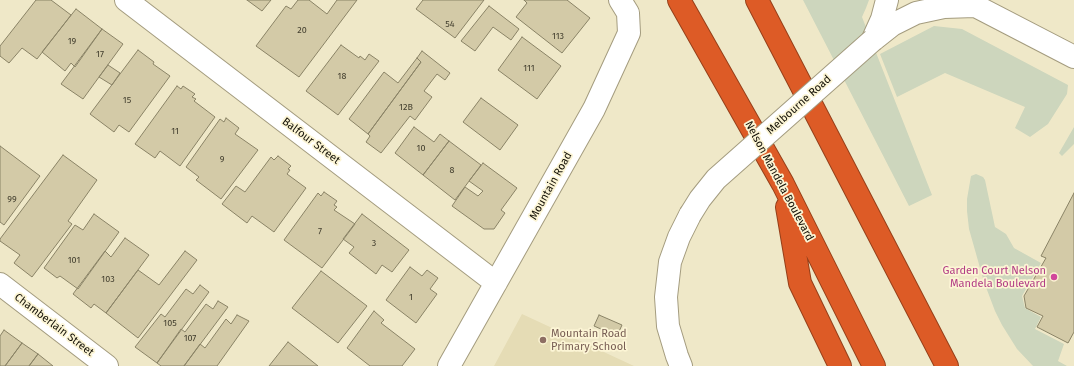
<!DOCTYPE html>
<style>
body{margin:0}
canvas{display:block;background:#efe8c8}
</style>
<canvas width="1074" height="366"></canvas>
<script>
const g = document.querySelector('canvas').getContext('2d');
g.lineJoin = 'round';
function fillPath(path, color) {
  g.fillStyle = color;
  g.fill(path, 'evenodd');
}
function poly(rows) {
  const path = new Path2D();
  for (const r of rows) {
    path.moveTo(r[0], r[1]);
    for (let i = 2; i < r.length; i += 2) path.lineTo(r[i], r[i + 1]);
  }
  return path;
}
function strokePath(path, color, width, dash) {
  g.strokeStyle = color;
  g.lineWidth = width;
  g.lineCap = dash ? 'butt' : 'round';
  g.setLineDash(dash || []);
  g.stroke(path);
}
function write(font, color, halo, rows, align = 'center') {
  g.font = font + ' "Fira Sans",sans-serif';
  g.lineWidth = 3.5;
  g.setLineDash([]);
  g.textBaseline = 'middle';
  g.strokeStyle = halo;
  g.fillStyle = color;
  for (const [text, x, y, turn = 0] of rows) {
    g.save();
    g.translate(x, y);
    g.rotate((+turn || 0) * Math.PI / 180);
    g.textAlign = isNaN(turn) ? turn : align;
    if (halo) g.strokeText(text, 0, 0);
    g.fillText(text, 0, 0);
    g.restore();
  }
}
const built = poly([
 [522,314,634,366,494,366]
]);
const green = poly([
 [803,0,869,0,866,8,862,17,932,195,909,206],
 [934,26,962,29,1068,85,1067,94,1048,124,1030,137,1015,128,1025,107,945,73,897,97,880,54],
 [1074,127,1074,144,1062,156,1059,153],
 [976,174,983,177,985,180,995,227,1006,234,1014,248,1041,263,1022,296,1025,308,1041,317,1035,329,1064,344,1058,361,1067,366,1033,366,1017,349,1002,325,995,311,984,282,969,229,967,211,967,199,971,176]
]);
const building = poly([
 [36,0,51,0,71,15,37,59,22,48,9,63,0,56,0,46,36,0],
 [247,0,271,0,262,11,247,0],
 [298,0,309,0,327,14,337,0,357,0,299,77,256,46,286,6,291,9,298,0],
 [423,0,484,0,455,38,416,9,423,0],
 [524,0,567,0,590,18,562,53,516,17,527,3,524,0],
 [489,6,519,29,511,40,493,27,475,51,461,41,489,6],
 [76,9,102,29,75,67,71,63,65,71,42,52,76,9],
 [102,29,123,44,83,99,61,84,102,29],
 [522,37,561,66,537,99,498,70,522,37],
 [341,45,359,58,360,56,365,60,369,54,379,61,338,115,306,91,341,45],
 [138,50,154,62,153,64,170,76,129,132,119,125,114,132,90,114,138,50],
 [422,51,450,73,445,80,437,74,424,91,432,97,415,120,410,116,381,153,366,142,370,136,368,134,421,62,417,58,422,51],
 [417,58,421,62,368,134,349,119,384,72,398,83,417,58],
 [108,65,120,73,112,85,99,77,108,65],
 [177,86,181,89,183,86,195,94,192,97,196,99,194,101,215,117,180,166,160,151,155,158,135,144,177,86],
 [481,98,518,125,500,150,463,122,481,98],
 [226,118,239,128,235,134,258,150,221,199,196,180,199,177,186,167,220,119,224,122,226,118],
 [414,127,434,142,440,134,449,141,423,175,395,153,414,127],
 [449,141,481,165,455,200,423,175,449,141],
 [0,146,40,176,4,225,0,222,0,146],
 [63,155,97,180,68,221,72,224,32,277,14,263,20,255,0,241,0,239,63,155],
 [278,156,291,166,288,169,290,170,287,174,306,188,274,232,252,216,247,223,222,204,236,186,245,192,271,157,274,160,278,156],
 [483,163,517,188,501,210,505,213,494,229,484,229,452,206,465,187,478,196,483,191,469,181,483,163],
 [324,192,337,201,334,205,337,207,334,210,355,224,322,268,284,240,318,193,321,196,324,192],
 [1074,193,1074,332,1068,343,1037,327,1043,316,1026,308,1024,296,1046,258,1041,256,1074,193],
 [94,214,119,232,78,289,60,276,57,278,44,268,75,225,83,230,94,214],
 [362,214,409,250,392,272,382,265,376,274,349,253,354,247,343,239,362,214],
 [125,238,149,255,106,313,94,304,91,308,73,294,105,251,111,257,125,238],
 [185,251,197,260,138,338,106,313,138,270,159,285,185,251],
 [410,267,422,276,427,270,438,278,430,289,437,294,416,323,386,300,410,267],
 [321,271,367,306,338,343,292,308,321,271],
 [200,285,209,292,157,363,135,347,161,314,165,317,186,289,193,294,200,285],
 [218,301,228,307,184,366,161,366,157,363,181,329,185,332,206,304,213,309,218,301],
 [374,311,384,320,381,323,415,349,402,366,370,366,347,348,374,311],
 [237,315,249,321,217,366,184,366,200,344,205,348,226,319,231,324,237,315],
 [599,315,622,325,617,336,594,326,599,315],
 [4,330,22,343,5,366,0,366,0,336,4,330],
 [288,342,318,366,269,366,288,342],
 [22,343,38,354,29,366,5,366,22,343],
 [38,354,53,366,29,366,38,354]
]);
const street = poly([
 [126,0,496,283],
 [964,0,1074,57],
 [873,39,882,19,887,0],
 [873,40,892,25,916,13,944,7,975,6],
 [0,284,107,366],
 [449,366,594,109,629,33,628,13,620,0],
 [681,366,677,356,668,326,666,297,670,262,679,237,690,215]
]);
const highway = poly([
 [679,0,783,184,874,366],
 [757,0,947,366],
 [787,207,800,283,840,366]
]);
const streetBridge = poly([
 [690,215,700,199,716,179,873,40]
]);
const markers = [
 [1054,277,4,"#d1479c"],
 [543,340,4,"#8d6e63"]
];
const numberNames = [
 ["54",450,24],
 ["20",302,30],
 ["113",558,36],
 ["19",72,41],
 ["17",100,54],
 ["111",529,68],
 ["18",342,76],
 ["15",127,100],
 ["12B",406,107],
 ["11",175,131],
 ["10",421,148],
 ["9",222,159],
 ["8",452,170],
 ["99",12,199],
 ["7",320,231],
 ["3",374,243],
 ["101",74,260],
 ["103",108,279],
 ["1",411,297],
 ["105",170,323],
 ["107",190,338]
];
const streetNames = [
 ["Melbourne Road",799,105,-42],
 ["Balfour Street",311,141,37],
 ["Nelson Mandela Boulevard",779,181,62],
 ["Mountain Road",551,186,-61],
 ["Chamberlain Street",54,325,37]
];
const hotelNames = [
 ["Garden Court Nelson",1046,271],
 ["Mandela Boulevard",1046,284]
];
const educationNames = [
 ["Mountain Road",551,334],
 ["Primary School",551,347]
];
fillPath(built, '#e5dcb5');
fillPath(green, '#cdd6bd');
fillPath(building, '#d3caa7');
strokePath(building, '#8a8366', 1);
strokePath(street, '#a49c7f', 24);
strokePath(highway, '#96401a', 24);
strokePath(street, '#fff', 22);
strokePath(highway, '#dd5b26', 22);
strokePath(streetBridge, '#a49c7f', 24, []);
strokePath(streetBridge, '#fff', 22);
for (const [x, y, r, color] of markers) {
  const dot = new Path2D();
  dot.arc(x, y, r, 0, 2 * Math.PI);
  g.fillStyle = color;
  g.fill(dot);
  strokePath(dot, '#fcf5d5', 1.5);
}
write('9px', '#423e2e', null, numberNames);
write('11px', '#120f05', '#fcf5d5', streetNames);
write('11px', '#b23c85', '#fcf5d5', hotelNames, 'right');
write('11px', '#785e54', '#fcf5d5', educationNames, 'left');
</script>
